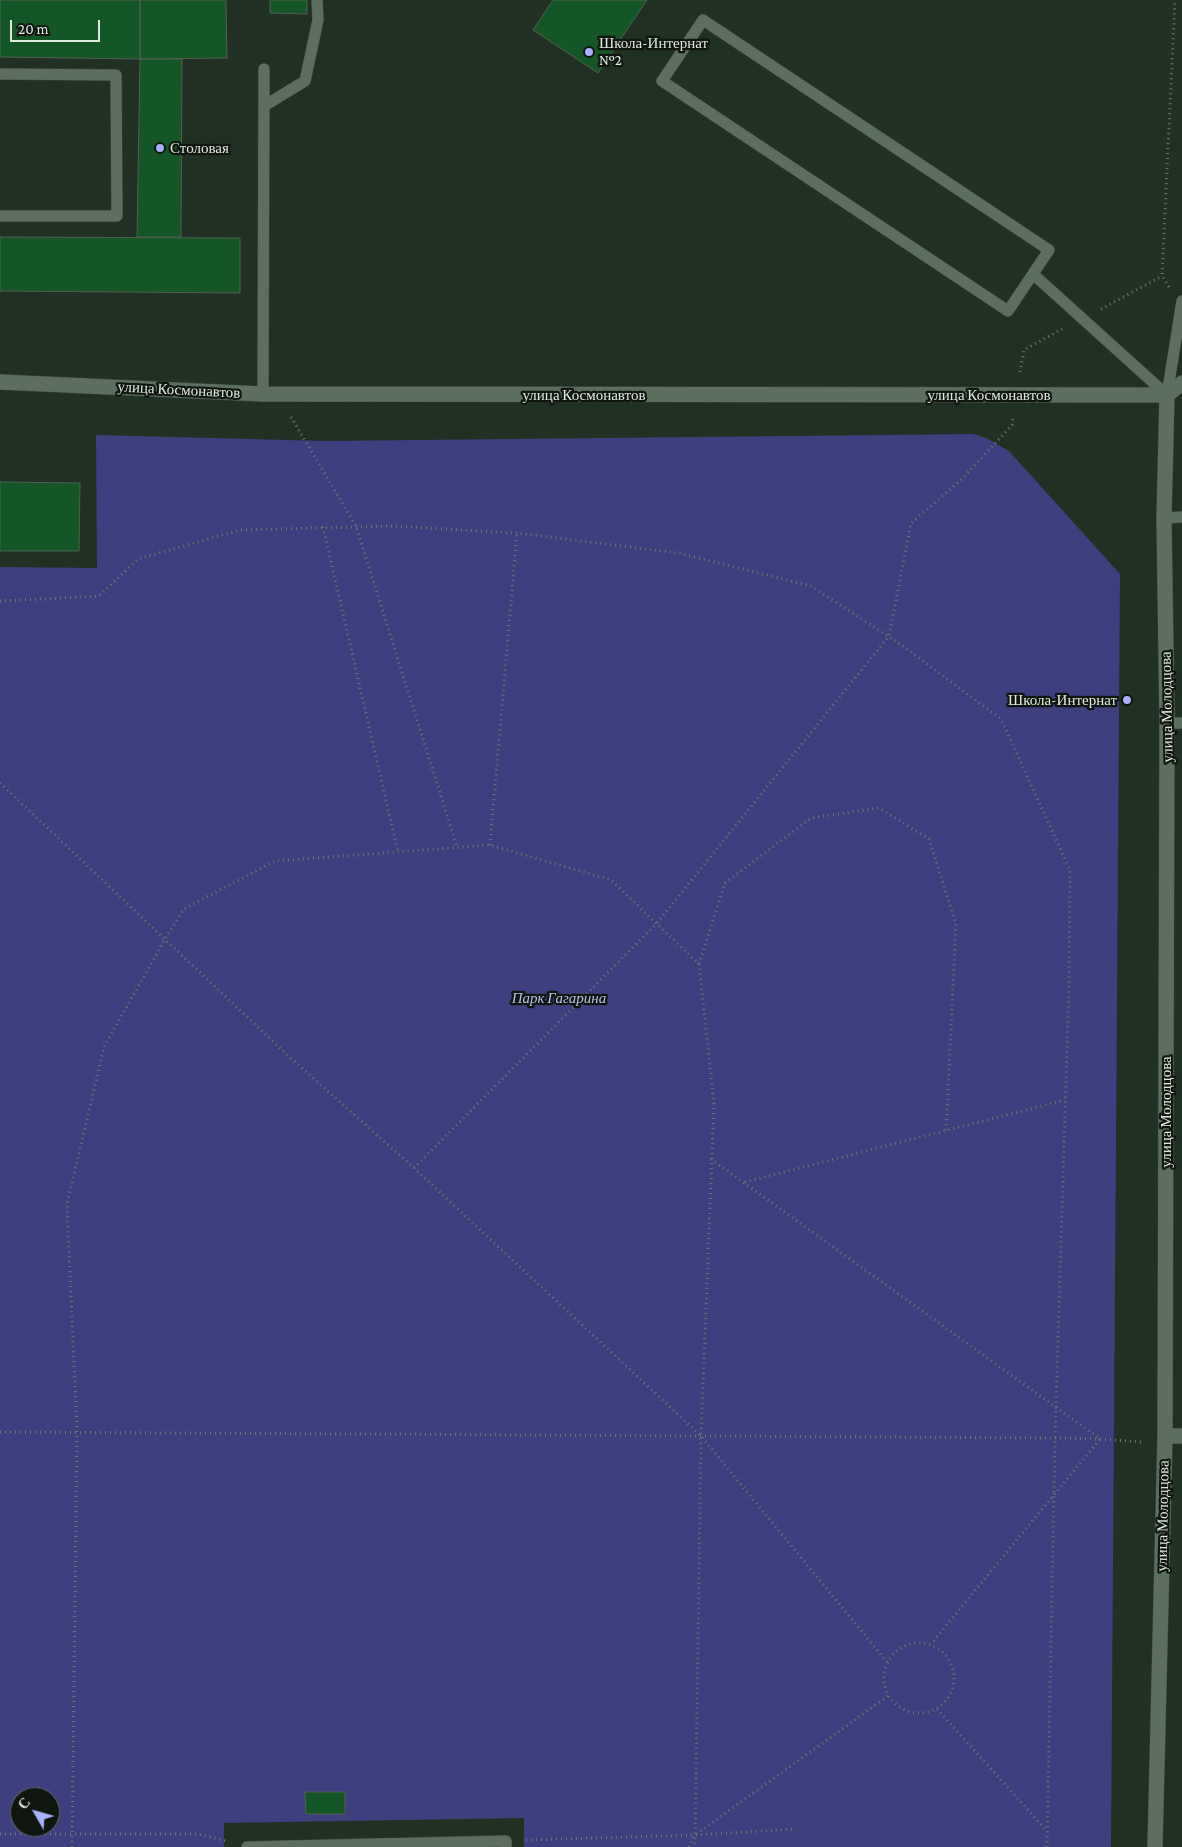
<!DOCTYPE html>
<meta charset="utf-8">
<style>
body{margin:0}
#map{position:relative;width:1182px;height:1847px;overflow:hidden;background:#203022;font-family:"Crimson Pro",serif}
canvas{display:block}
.north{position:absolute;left:10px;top:1787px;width:50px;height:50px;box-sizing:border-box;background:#0f160f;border:1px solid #626a63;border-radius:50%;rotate:308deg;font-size:14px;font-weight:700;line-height:20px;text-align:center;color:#dfe9e0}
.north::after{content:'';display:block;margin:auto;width:18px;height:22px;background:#a9b0fc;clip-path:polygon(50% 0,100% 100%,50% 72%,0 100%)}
.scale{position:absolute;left:10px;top:20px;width:90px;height:22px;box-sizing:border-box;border:2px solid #dfe9e0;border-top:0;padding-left:6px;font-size:15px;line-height:18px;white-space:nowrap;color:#dfe9e0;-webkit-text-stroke:4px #0f160f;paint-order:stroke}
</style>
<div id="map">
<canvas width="1182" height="1847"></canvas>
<div class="north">С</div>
<div class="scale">20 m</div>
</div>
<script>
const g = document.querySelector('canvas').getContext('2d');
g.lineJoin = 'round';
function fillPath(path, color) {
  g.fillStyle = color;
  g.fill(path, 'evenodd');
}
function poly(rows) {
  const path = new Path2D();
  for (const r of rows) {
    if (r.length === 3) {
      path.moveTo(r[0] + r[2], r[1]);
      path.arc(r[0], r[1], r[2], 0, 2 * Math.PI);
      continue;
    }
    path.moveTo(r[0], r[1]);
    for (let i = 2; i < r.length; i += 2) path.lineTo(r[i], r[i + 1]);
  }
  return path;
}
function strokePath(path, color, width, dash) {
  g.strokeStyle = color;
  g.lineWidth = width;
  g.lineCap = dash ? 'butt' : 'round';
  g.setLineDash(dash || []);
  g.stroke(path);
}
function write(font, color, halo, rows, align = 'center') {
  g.font = font + ' "Crimson Pro",serif';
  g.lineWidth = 4.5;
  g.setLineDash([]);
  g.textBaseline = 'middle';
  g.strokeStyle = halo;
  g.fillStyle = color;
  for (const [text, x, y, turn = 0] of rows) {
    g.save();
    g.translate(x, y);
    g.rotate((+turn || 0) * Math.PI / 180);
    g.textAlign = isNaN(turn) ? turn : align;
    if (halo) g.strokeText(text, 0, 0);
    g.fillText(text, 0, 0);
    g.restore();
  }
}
const green = poly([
 [973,434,986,438,1009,451,1120,574,1111,1847,524,1847,524,1818,224,1823,224,1847,0,1847,0,567,97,568,96,435,325,441],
 [20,1797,50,1797,50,1827,20,1827]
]);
const building = poly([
 [0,0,140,0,140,59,0,57,0,0],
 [140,0,226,0,227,58,140,59,140,0],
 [270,0,307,0,307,14,270,13,270,0],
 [553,0,647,0,598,73,533,30,553,0],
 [140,59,182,59,181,237,137,237,140,59],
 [0,237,240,238,240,293,0,291,0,237],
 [0,482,80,483,79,551,0,551,0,482],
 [305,1792,345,1792,345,1814,306,1814,305,1792]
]);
const path = poly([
 [1169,287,1162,276,1175,0],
 [1101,309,1162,276],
 [1020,372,1024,350,1062,329],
 [291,417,356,526,457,847],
 [323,527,398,852],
 [0,601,99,596,138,559,240,530,391,526,517,533,678,553,811,586,903,646,1001,719,1070,870,1069,983,1055,1438,1047,1847],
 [0,783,284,1052,414,1168,701,1436,887,1662],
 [490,845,517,533],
 [699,964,725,883,811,818,879,808,929,839,956,924,946,1130],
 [711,1159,1100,1439,931,1644],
 [414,1168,657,923,889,636,911,523,961,480,1012,425,1013,418],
 [745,1182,1065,1100],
 [0,1432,1055,1438,1100,1439,1142,1442],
 [919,1678,35],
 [937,1709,1047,1831],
 [0,1834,197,1834,227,1841],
 [526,1840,695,1835,796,1829],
 [72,1847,77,1432,67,1204,104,1047,165,939,184,909,275,861,490,845,611,880,699,964,714,1104,701,1436,695,1847],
 [689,1847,695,1835,888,1696]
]);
const service = poly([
 [703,20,1049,250,1008,311,662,81,703,20],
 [0,74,116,75,117,216,0,216],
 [264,106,305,81,318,20,317,0],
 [1033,274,1167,395],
 [263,394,264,69],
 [1167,395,1182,301],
 [1164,518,1182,517],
 [1167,723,1182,723],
 [247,1847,506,1841,506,1847]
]);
const minor = poly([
 [1165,1436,1182,1436]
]);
const tertiary = poly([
 [0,382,263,394,1167,395],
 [1155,1847,1165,1436,1167,723,1164,518,1167,395,1182,383]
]);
const markers = [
 [589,52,5,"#a9b0fc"],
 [160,148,5,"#a9b0fc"],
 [1127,700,5,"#a9b0fc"]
];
const poiNames = [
 ["Школа-Интернат",599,43],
 ["№2",599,60],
 ["Столовая",170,148],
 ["Школа-Интернат",1117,700,"right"]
];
const streetNames = [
 ["улица Космонавтов",179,390,3],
 ["улица Космонавтов",584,395],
 ["улица Космонавтов",989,395],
 ["улица Молодцова",1167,707,-91],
 ["улица Молодцова",1166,1112,-90],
 ["улица Молодцова",1163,1516,-89]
];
const parkNames = [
 ["Парк Гагарина",559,998]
];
fillPath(green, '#3e3f7e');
fillPath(building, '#155626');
strokePath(building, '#4f6151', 1);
strokePath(service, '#3c4a3e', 12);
strokePath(minor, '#3c4a3e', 16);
strokePath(tertiary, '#3c4a3e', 16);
strokePath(path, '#6a786c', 3, [1, 4]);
strokePath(service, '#5c6e5e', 11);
strokePath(minor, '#5c6e5e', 15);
strokePath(tertiary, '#5c6e5e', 15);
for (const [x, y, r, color] of markers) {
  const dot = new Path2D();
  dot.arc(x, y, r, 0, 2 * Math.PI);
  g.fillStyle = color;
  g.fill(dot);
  strokePath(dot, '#0f160f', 2);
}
write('15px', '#dfe9e0', '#0f160f', poiNames, 'left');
write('15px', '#dfe9e0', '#0f160f', streetNames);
write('italic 15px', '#bbc0ec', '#0f160f', parkNames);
</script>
